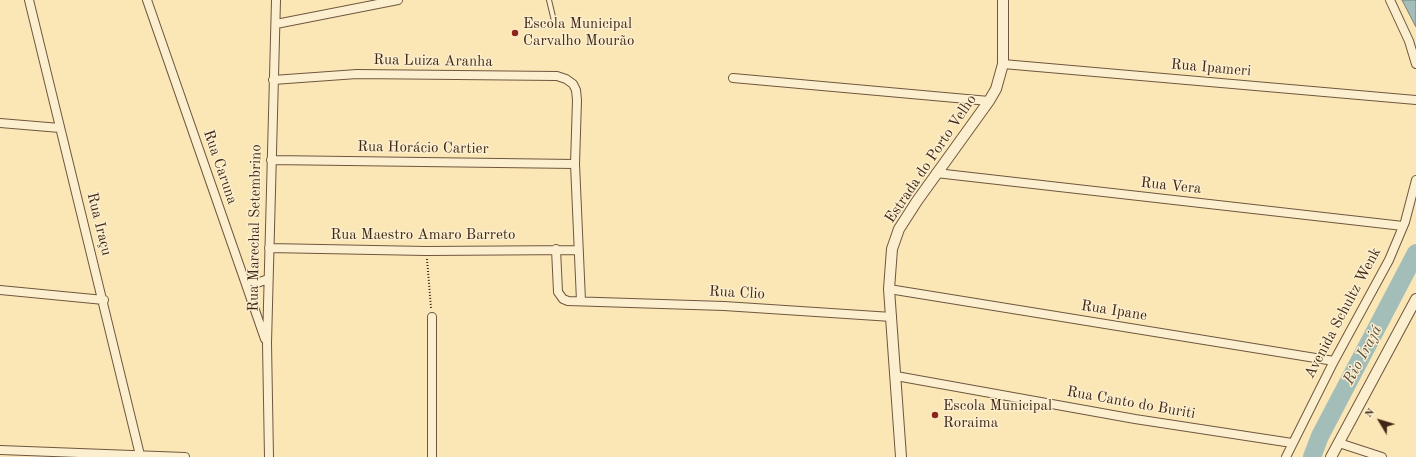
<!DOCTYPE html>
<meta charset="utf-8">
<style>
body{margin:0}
#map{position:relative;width:1416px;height:457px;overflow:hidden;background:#fbe6b5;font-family:"Old Standard TT",serif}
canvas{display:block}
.north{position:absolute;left:1360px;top:401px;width:40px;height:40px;-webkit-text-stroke:3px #fcefcf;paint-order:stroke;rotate:308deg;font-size:11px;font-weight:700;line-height:16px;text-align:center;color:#402717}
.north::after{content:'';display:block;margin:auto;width:14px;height:18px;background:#402717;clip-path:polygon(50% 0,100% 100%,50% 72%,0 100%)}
</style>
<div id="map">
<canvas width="1416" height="457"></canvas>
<div class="north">N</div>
</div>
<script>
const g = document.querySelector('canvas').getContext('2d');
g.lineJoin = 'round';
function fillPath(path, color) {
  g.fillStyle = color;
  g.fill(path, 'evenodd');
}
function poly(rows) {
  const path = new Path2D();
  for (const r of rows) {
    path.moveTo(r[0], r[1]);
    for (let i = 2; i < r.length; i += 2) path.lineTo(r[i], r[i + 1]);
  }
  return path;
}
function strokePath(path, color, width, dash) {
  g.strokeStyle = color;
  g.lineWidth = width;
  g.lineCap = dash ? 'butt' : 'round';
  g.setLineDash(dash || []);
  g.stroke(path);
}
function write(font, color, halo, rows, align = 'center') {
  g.font = font + ' "Old Standard TT",serif';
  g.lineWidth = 3;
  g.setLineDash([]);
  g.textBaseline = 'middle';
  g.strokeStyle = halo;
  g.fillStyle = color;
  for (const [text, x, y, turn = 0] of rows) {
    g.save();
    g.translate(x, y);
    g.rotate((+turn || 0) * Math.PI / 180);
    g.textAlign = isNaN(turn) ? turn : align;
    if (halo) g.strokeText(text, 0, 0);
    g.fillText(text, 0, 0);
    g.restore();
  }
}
const water = poly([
 [1402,0,1416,0,1416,27,1402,0]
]);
const river = poly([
 [1312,457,1320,436,1416,253]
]);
const path = poly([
 [427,259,431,308]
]);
const service = poly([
 [549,0,555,25]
]);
const minor = poly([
 [29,0,140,455],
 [147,0,265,339],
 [1390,0,1409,41,1416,64],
 [276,24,398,0],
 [1003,64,1416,100],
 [733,78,989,101],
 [273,80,357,74,557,76,566,79,573,84,576,90,577,100,575,164,581,301],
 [0,123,60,128],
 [271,160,575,164],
 [936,173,1403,226],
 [269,248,426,251,577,250],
 [556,249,558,292,563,299,568,301,724,306,892,317],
 [245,279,257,283,268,279],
 [889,289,1334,361],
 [0,290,104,300],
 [432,317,432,457],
 [896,376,1135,419,1292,443],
 [1339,443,1382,457],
 [0,450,185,457],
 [269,457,267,343,276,0],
 [1286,457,1334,361,1389,260,1405,222,1416,180]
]);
const tertiary = poly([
 [901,457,889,289,892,249,899,229,917,201,989,101,996,89,1003,64,1003,0],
 [1331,457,1416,299]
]);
const markers = [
 [515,33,4,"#8f2418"],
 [935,415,4,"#8f2418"]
];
const poiNames = [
 ["Escola Municipal",523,24],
 ["Carvalho Mourão",523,41],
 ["Escola Municipal",943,406],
 ["Roraima",943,423]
];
const streetNames = [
 ["Rua Luiza Aranha",433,61,1],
 ["Rua Ipameri",1211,68,5],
 ["Rua Horácio Cartier",423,148,1],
 ["Estrada do Porto Velho",931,159,-56],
 ["Rua Caruna",220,167,71],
 ["Rua Vera",1171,186,6],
 ["Rua Iraçu",99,224,76],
 ["Rua Marechal Setembrino",255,228,-89],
 ["Rua Maestro Amaro Barreto",423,235],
 ["Rua Clio",737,293,3],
 ["Rua Ipane",1114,311,9],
 ["Avenida Schultz Wenk",1343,313,-62],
 ["Rua Canto do Buriti",1131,403,10]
];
const waterNames = [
 ["Rio Irajá",1363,355,-62]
];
fillPath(water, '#a3bdb8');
strokePath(water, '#7b8178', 1);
strokePath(river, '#a3bdb8', 18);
strokePath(service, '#6f573e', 6);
strokePath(minor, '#6f573e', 10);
strokePath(tertiary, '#6f573e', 12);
strokePath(path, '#402717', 2, [1, 2]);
strokePath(service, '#fcefcf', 4);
strokePath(minor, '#fcefcf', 8);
strokePath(tertiary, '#fcefcf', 10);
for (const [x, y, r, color] of markers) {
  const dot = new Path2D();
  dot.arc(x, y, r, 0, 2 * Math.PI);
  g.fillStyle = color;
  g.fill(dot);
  strokePath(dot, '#fcefcf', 1.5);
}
write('15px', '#402717', '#fcefcf', poiNames, 'left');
write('15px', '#402717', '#fcefcf', streetNames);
write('italic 16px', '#594c3f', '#fcefcf', waterNames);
</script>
